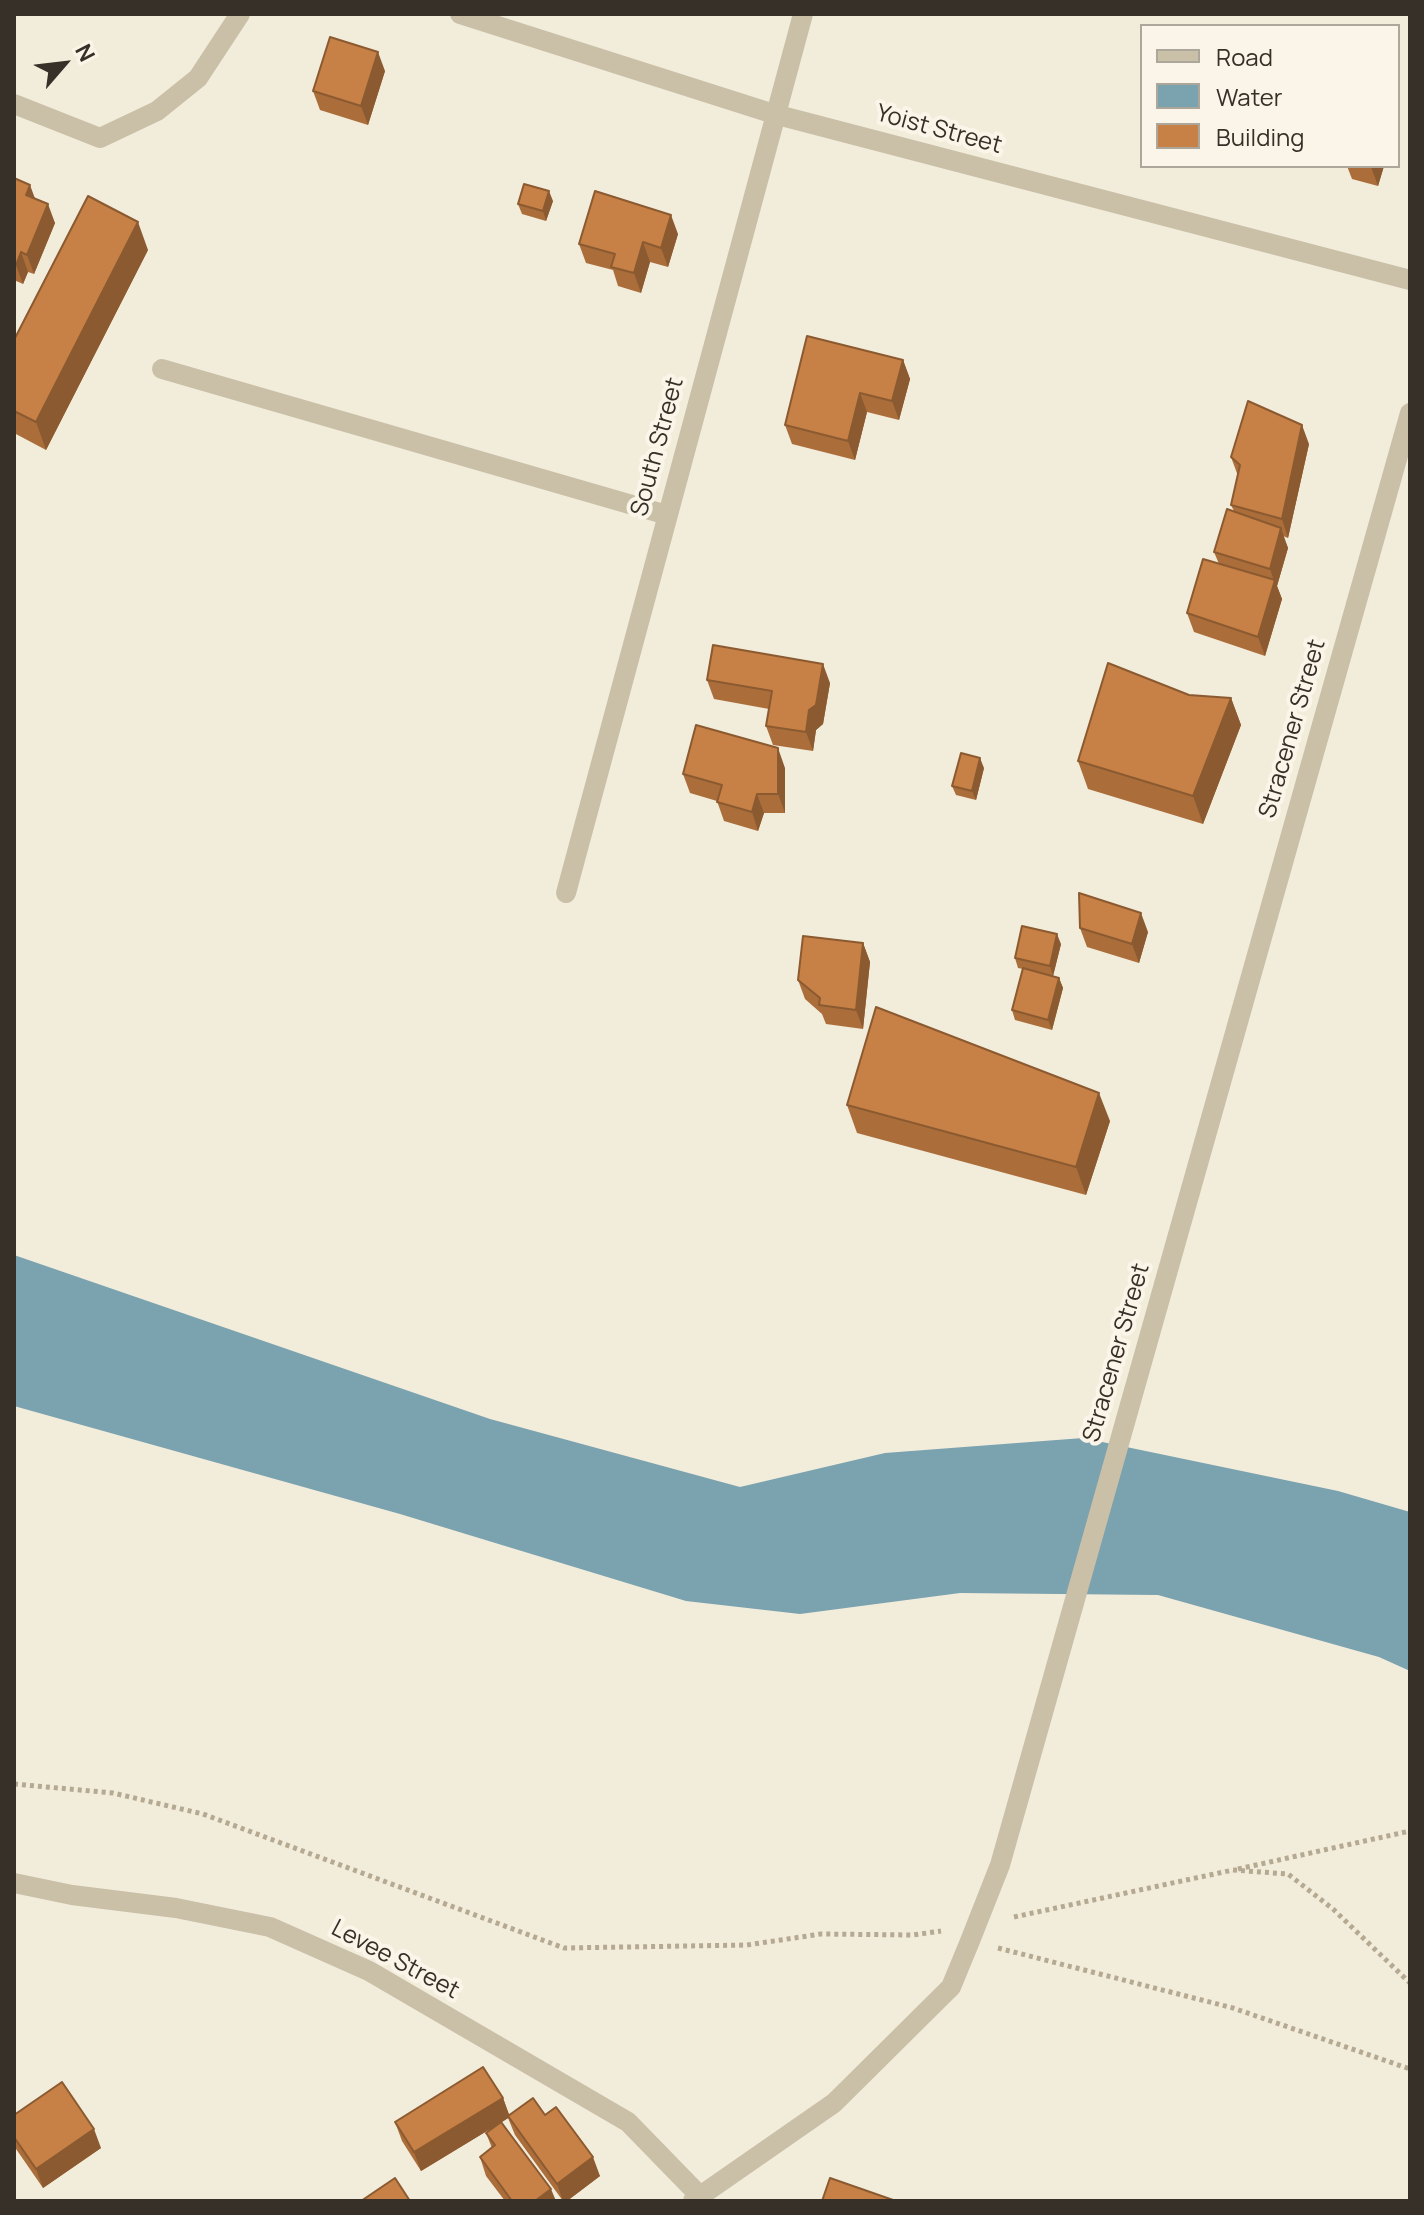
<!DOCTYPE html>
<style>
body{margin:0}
#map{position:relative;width:1424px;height:2215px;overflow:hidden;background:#f2ecdb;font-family:Manrope,sans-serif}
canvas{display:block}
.frame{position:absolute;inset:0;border:16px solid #373028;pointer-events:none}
.legend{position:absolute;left:1140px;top:24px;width:260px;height:144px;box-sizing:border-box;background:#faf5e8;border:2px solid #aca69b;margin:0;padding:10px 14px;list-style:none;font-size:24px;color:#373028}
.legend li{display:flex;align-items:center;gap:16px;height:40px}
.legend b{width:40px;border:2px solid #aca69b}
.north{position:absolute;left:24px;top:24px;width:80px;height:80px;-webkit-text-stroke:6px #faf5e8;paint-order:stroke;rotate:62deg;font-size:22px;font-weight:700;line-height:32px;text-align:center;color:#373028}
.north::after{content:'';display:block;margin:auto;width:28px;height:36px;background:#373028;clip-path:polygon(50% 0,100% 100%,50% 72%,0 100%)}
</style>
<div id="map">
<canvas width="1424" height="2215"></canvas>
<div class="frame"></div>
<ul class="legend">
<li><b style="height:10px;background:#cabfa7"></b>Road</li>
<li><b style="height:22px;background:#7aa2af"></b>Water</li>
<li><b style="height:22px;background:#c78045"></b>Building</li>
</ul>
<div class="north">N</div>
</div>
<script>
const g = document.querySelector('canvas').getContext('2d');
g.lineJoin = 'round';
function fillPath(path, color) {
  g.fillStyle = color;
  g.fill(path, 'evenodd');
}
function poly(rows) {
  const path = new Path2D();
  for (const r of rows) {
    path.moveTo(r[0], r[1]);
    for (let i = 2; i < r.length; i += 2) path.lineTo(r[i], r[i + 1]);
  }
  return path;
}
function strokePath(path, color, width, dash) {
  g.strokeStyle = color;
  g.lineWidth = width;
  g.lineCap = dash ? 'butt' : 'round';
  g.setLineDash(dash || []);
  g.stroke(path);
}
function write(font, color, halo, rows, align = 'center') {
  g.font = font + ' Manrope,sans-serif';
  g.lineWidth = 8;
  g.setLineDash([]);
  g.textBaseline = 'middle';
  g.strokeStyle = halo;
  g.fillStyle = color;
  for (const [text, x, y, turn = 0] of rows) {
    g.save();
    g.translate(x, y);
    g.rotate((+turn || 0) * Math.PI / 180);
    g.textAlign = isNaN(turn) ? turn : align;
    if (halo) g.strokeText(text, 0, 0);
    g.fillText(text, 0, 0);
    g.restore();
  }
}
const water = poly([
 [14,1255,490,1419,740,1487,885,1453,1083,1438,1338,1491,1410,1512,1410,1671,1379,1657,1158,1595,960,1593,800,1614,686,1601,400,1514,14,1406]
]);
const path = poly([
 [14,1784,113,1793,203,1814,564,1948,747,1945,821,1934,913,1935,941,1931],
 [1238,1869,1410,1831],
 [1014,1917,1233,1870,1288,1874,1333,1909,1410,1983],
 [998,1948,1233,2008,1410,2069]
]);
const minor = poly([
 [460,14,774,114,1410,280],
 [14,104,100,138,157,111,198,78,240,14],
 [162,369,667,515],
 [566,893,803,14],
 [14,1883,72,1895,176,1908,270,1927,369,1971,628,2122,700,2196],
 [693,2201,834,2103,951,1987,970,1941,1000,1865,1410,413]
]);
const wall = poly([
 [385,71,368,125,320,110,313,91],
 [1347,166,1384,166,1378,186,1352,179],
 [14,178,35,198,55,223,34,274,28,272,23,284,14,280],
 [553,201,546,221,522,214,518,204],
 [678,234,668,267,650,262,641,293,618,286,613,270,586,263,579,244],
 [148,250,46,450,14,433,14,340],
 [903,360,910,379,899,420,867,412,855,460,792,444,785,425],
 [1309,444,1288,538,1283,536,1288,548,1277,586,1282,599,1265,656,1194,632,1187,613,1219,564,1214,552,1234,511,1231,505,1238,476,1231,457],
 [707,680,830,683,823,724,816,730,813,751,773,745,766,726,769,709,714,699],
 [1189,695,1231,698,1241,725,1203,824,1088,789,1078,761],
 [785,768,785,813,764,813,758,831,724,821,717,801,690,793,683,774],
 [984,768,976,800,956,795,952,786],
 [1080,928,1148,932,1139,963,1087,947],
 [863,943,870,962,863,1029,826,1024,822,1014,805,999,798,980],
 [1061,944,1053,976,1041,973,1059,978,1063,988,1052,1030,1015,1020,1012,1010,1023,969,1018,968,1015,958],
 [847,1105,1110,1121,1086,1195,857,1133],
 [503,2098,509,2115,545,2115,600,2176,567,2201,563,2201,515,2135,508,2118,502,2122,556,2201,505,2201,486,2176,480,2157,492,2148,486,2133,500,2123,421,2171,402,2141,395,2122],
 [14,2115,101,2148,43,2188,14,2146]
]);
const shadedWall = poly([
 [378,52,385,71,368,125,361,106],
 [1372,166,1384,166,1378,186,1371,167],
 [30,185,37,204,26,195],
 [549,191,553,201,546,221,543,211],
 [48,204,55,223,34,274,27,255],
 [671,215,678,234,668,267,661,248],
 [138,222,148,250,46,450,36,422],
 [643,242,650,262,641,293,634,273],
 [21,252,28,272,23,284,16,265],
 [903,360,910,379,899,420,892,401],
 [860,393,867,412,855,460,848,441],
 [1302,425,1309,444,1288,538,1282,519],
 [1281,528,1288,548,1277,586,1282,599,1265,656,1258,637,1274,581,1270,569],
 [823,664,830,683,823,724,816,730,813,751,806,732,809,710],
 [1231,698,1241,725,1203,824,1193,796],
 [778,748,785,768,785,813,778,794],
 [980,758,984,768,976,800,972,791],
 [757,794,764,813,758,831,752,812],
 [1141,913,1148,932,1139,963,1132,944],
 [1057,934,1061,944,1053,976,1050,966],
 [863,943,870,962,863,1029,856,1010],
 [1059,978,1063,988,1052,1030,1048,1020],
 [1099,1093,1110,1121,1086,1195,1076,1167],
 [503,2098,510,2117,421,2171,414,2152],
 [94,2129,101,2148,43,2188,36,2169],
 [593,2157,600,2176,567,2201,563,2201,557,2184],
 [551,2189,556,2201,535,2201]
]);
const building = poly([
 [330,37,378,52,361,106,313,91,330,37],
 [14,178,30,185,26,195,48,204,27,255,21,252,16,265,14,264,14,178],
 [524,184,549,191,543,211,518,204,524,184],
 [595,191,671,215,661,248,643,242,634,273,611,267,615,254,579,244,595,191],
 [88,196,138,222,36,422,14,411,14,340,88,196],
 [807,336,903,360,892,401,860,393,848,441,785,425,807,336],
 [1248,401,1302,425,1282,519,1231,505,1240,465,1231,457,1248,401],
 [1227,509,1281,528,1270,569,1214,552,1227,509],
 [1203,559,1275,580,1258,637,1187,613,1203,559],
 [713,645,823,664,816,705,809,710,806,732,766,726,772,691,707,680,713,645],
 [1108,663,1189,695,1231,698,1193,796,1078,761,1108,663],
 [696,725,778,748,778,794,757,794,752,812,717,802,722,785,683,774,696,725],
 [961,753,980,758,972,791,952,786,961,753],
 [1079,893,1141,913,1132,944,1080,928,1079,893],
 [1022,926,1057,934,1050,966,1015,958,1022,926],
 [803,936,863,943,856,1010,819,1005,820,998,798,980,803,936],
 [1023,968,1059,978,1048,1020,1012,1010,1023,968],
 [876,1007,1099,1093,1076,1167,847,1105,876,1007],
 [483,2067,503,2098,414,2152,395,2122,483,2067],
 [62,2082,94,2129,36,2169,14,2137,14,2115,62,2082],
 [533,2098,545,2115,556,2107,593,2157,557,2184,508,2116,533,2098],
 [501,2122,551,2189,535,2201,512,2201,480,2157,495,2145,486,2133,501,2122],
 [395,2178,410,2201,361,2201,395,2178],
 [830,2178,896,2201,822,2201,830,2178]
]);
const streetNames = [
 ["Yoist Street",939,130,15],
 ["South Street",658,447,-75],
 ["Stracener Street",1293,729,-74],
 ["Stracener Street",1117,1353,-74],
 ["Levee Street",395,1960,28]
];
fillPath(water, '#7aa2af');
strokePath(path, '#b6a991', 5, [4, 4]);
strokePath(minor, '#cabfa7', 20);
fillPath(wall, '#ab6e3b');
fillPath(shadedWall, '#8b5a30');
fillPath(building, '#c78045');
strokePath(building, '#8b5a30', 2);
write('24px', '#373028', '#faf5e8', streetNames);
</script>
